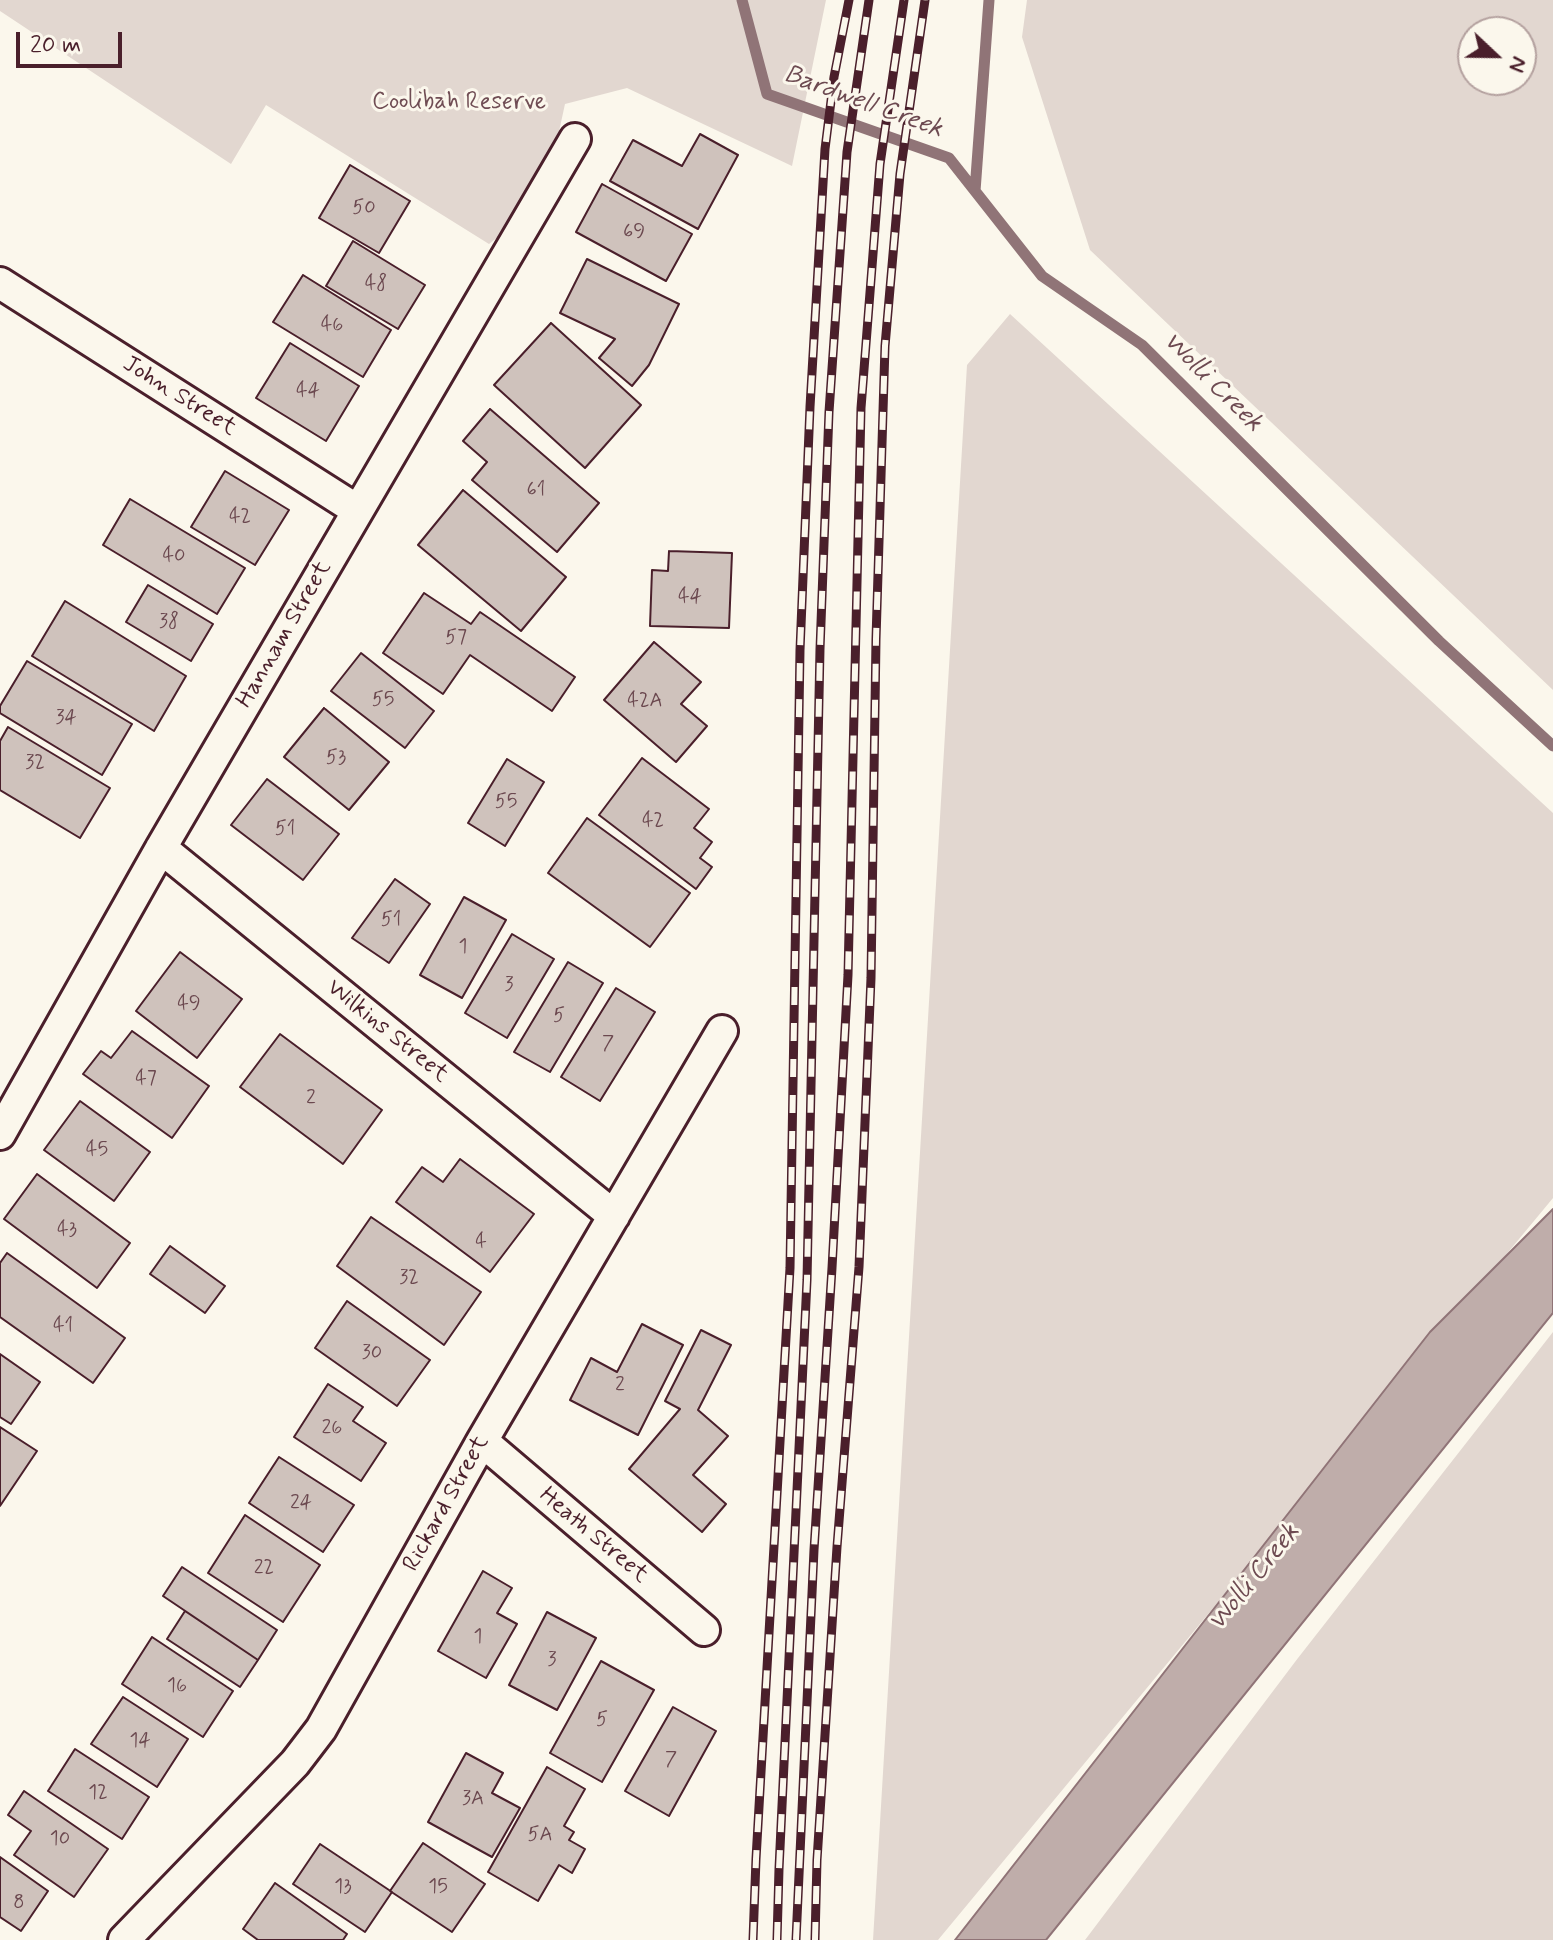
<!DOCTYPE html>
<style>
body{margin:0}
#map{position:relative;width:1553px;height:1940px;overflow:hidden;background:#fbf7ec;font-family:Mynerve,sans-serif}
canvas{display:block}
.north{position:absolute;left:1457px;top:16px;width:80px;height:80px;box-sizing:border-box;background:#fbf7ec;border:2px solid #b4a19f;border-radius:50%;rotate:112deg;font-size:22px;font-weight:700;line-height:32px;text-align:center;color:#4a1f2b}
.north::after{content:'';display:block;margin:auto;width:28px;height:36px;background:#4a1f2b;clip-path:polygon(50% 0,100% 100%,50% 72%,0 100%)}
.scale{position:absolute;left:16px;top:32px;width:106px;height:36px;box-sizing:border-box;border:4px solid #4a1f2b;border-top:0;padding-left:10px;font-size:24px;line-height:28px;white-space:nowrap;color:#4a1f2b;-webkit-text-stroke:6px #fbf7ec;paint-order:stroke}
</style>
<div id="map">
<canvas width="1553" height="1940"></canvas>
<div class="north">N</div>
<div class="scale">20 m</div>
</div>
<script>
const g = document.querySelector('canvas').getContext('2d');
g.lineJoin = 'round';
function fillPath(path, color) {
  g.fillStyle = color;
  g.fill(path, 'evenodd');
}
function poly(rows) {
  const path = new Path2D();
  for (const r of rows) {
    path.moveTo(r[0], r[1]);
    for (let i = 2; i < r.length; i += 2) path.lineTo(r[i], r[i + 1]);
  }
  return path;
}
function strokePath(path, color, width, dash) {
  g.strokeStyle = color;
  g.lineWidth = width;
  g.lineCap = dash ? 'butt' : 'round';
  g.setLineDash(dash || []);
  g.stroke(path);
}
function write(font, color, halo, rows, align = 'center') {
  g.font = font + ' Mynerve,sans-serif';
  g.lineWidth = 6;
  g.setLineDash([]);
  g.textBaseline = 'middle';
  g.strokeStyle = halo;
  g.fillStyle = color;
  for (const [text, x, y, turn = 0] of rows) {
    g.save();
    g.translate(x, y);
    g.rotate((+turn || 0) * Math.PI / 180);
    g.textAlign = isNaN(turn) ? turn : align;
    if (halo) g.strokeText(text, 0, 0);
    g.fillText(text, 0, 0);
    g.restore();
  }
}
const green = poly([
 [0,0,826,0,792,166,627,88,565,104,553,159,513,225,489,244,266,105,231,164,0,11],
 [1027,0,1553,0,1553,690,1090,250,1022,37],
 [1473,32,1521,32,1521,80,1473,80],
 [1010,314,1553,813,1553,1198,938,1940,873,1940,967,365],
 [1553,1332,1553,1940,1085,1940,1298,1658]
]);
const water = poly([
 [1553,1209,1553,1313,1046,1940,955,1940,1430,1332,1553,1209]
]);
const stream = poly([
 [742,0,767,94,949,158,1042,276,1142,345,1439,641,1553,746],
 [975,191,989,0]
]);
const building = poly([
 [700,134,738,155,698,229,610,181,633,140,682,166,700,134],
 [350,165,410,201,379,253,319,218,350,165],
 [602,184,692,234,666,281,576,232,602,184],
 [353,241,425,285,398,329,326,286,353,241],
 [587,259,679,304,649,365,632,386,599,358,615,339,560,313,587,259],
 [303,275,391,330,363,377,273,322,303,275],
 [551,323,641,405,585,468,494,385,551,323],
 [290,343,359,386,326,441,256,398,290,343],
 [490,409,599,503,557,552,472,480,487,462,463,441,490,409],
 [225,471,289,510,255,565,191,527,225,471],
 [463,490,566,577,521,631,418,545,463,490],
 [130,499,245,568,217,614,103,545,130,499],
 [669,551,732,553,729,628,650,626,652,570,668,571,669,551],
 [148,585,213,624,191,661,126,622,148,585],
 [424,593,471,624,480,612,575,677,552,711,470,655,443,694,383,653,424,593],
 [65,601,186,676,154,731,32,656,65,601],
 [654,642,701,682,681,704,707,726,676,762,604,700,654,642],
 [361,653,434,711,405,748,331,691,361,653],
 [27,661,132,724,102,775,0,713,0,706,27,661],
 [324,708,389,762,349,810,284,757,324,708],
 [8,727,110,788,80,838,0,790,0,741,8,727],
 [642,758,709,809,694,828,712,842,700,858,712,867,696,889,599,815,642,758],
 [507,759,544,782,505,846,468,823,507,759],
 [267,779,339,834,303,880,231,825,267,779],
 [587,818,690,893,650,947,548,873,587,818],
 [395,879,430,904,389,963,352,938,395,879],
 [464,897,506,920,462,998,420,975,464,897],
 [512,934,554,959,507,1038,465,1013,512,934],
 [180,952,242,999,197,1058,136,1011,180,952],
 [568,962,603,983,550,1072,514,1052,568,962],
 [616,988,655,1012,600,1101,561,1077,616,988],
 [132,1031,209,1086,172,1138,83,1074,101,1051,111,1058,132,1031],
 [280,1034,382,1110,343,1164,240,1087,280,1034],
 [80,1101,150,1152,114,1201,44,1150,80,1101],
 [460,1159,534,1214,490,1272,396,1202,422,1167,443,1182,460,1159],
 [37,1174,130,1243,97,1288,4,1219,37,1174],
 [371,1217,481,1292,444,1345,337,1266,371,1217],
 [170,1246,225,1286,205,1313,150,1274,170,1246],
 [7,1253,125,1338,93,1383,0,1317,0,1263,7,1253],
 [347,1301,430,1360,397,1406,315,1348,347,1301],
 [642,1324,683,1345,638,1435,570,1400,591,1358,617,1372,642,1324],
 [701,1330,731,1345,698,1410,728,1436,693,1475,726,1504,702,1532,629,1469,680,1409,665,1401,701,1330],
 [0,1354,40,1382,11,1424,0,1417,0,1354],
 [328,1384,363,1407,353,1421,386,1443,361,1481,294,1437,328,1384],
 [0,1427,37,1451,0,1506,0,1427],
 [279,1457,354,1505,323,1552,249,1503,279,1457],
 [245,1515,320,1565,283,1622,208,1573,245,1515],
 [182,1567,277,1630,258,1660,163,1596,182,1567],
 [483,1571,512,1588,497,1613,517,1624,486,1678,438,1651,483,1571],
 [185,1611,258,1660,240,1687,167,1639,185,1611],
 [547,1612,596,1638,557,1710,509,1685,547,1612],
 [152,1637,233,1691,203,1737,122,1684,152,1637],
 [601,1661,654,1690,602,1782,550,1753,601,1661],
 [123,1697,188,1739,157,1787,91,1744,123,1697],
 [673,1707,716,1731,669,1816,625,1791,673,1707],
 [75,1749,149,1797,122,1839,48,1791,75,1749],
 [466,1753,503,1773,492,1793,520,1808,492,1857,428,1822,466,1753],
 [547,1767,585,1789,564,1826,574,1832,569,1840,585,1849,572,1873,559,1865,538,1901,488,1872,547,1767],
 [24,1791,108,1849,74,1897,14,1855,31,1831,8,1815,24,1791],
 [423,1843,485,1884,452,1932,390,1891,423,1843],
 [320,1844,392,1892,365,1932,293,1884,320,1844],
 [0,1857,48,1891,21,1931,0,1917,0,1857],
 [275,1883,347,1934,343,1940,258,1940,243,1929,275,1883]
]);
const street = poly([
 [0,283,357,510],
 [161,848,614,1216],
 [0,1134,161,848,575,139],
 [482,1441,704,1630],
 [124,1940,295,1763,321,1729,482,1441,722,1031]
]);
const rail = poly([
 [753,1940,756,1859,790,1268,800,650,810,407,825,149,834,77,849,0],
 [777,1940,779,1869,807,1280,820,649,829,412,847,152,869,0],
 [796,1940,814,1550,832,1268,848,975,861,408,880,164,904,0],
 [815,1940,817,1860,837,1547,859,1267,871,978,876,639,885,346,900,174,925,0]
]);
const numberNames = [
 ["50",364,209],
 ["69",634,233],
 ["48",376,285],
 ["46",332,326],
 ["44",308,392],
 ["61",536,491],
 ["42",240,518],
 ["40",174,557],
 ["44",690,598],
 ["38",169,623],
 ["57",456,639],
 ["55",383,701],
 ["42A",645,702],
 ["34",66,719],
 ["53",336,759],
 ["32",35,764],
 ["55",506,803],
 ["42",653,822],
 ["51",285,830],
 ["51",391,921],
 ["1",463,948],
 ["3",509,986],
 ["49",189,1005],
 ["5",559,1017],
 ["7",608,1045],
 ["47",146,1080],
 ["2",311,1099],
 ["45",97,1151],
 ["43",67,1231],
 ["4",481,1243],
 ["32",409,1279],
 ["41",63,1327],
 ["30",372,1354],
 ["2",620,1386],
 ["26",332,1429],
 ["24",301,1504],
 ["22",264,1569],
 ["1",478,1638],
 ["3",552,1661],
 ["16",177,1687],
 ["5",602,1721],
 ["14",140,1742],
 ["7",671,1761],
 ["12",98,1794],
 ["3A",473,1800],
 ["5A",540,1836],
 ["10",60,1840],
 ["13",343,1888],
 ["15",438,1888],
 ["8",19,1904]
];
const parkNames = [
 ["Coolibah Reserve",459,103]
];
const streetNames = [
 ["John Street",179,397,32],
 ["Hannam Street",285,635,-60],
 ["Wilkins Street",387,1032,39],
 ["Rickard Street",447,1504,-61],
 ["Heath Street",593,1536,40]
];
const waterNames = [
 ["Bardwell Creek",863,103,20],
 ["Wolli Creek",1212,383,45],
 ["Wolli Creek",1255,1578,-51]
];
fillPath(green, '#e2d7d0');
fillPath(water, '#bfadaa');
strokePath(water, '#907477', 2);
strokePath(stream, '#907477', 11);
fillPath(building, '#cfc2bc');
strokePath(building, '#4a1f2b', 2);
strokePath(street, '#4a1f2b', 36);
strokePath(street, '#fbf7ec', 30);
strokePath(rail, '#4a1f2b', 9);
strokePath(rail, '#fbf7ec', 6, [18]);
write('20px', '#6b484f', null, numberNames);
write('24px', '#704d54', '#fbf7ec', parkNames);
write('24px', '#4a1f2b', '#fbf7ec', streetNames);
write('italic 26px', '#6d4a51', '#fbf7ec', waterNames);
</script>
